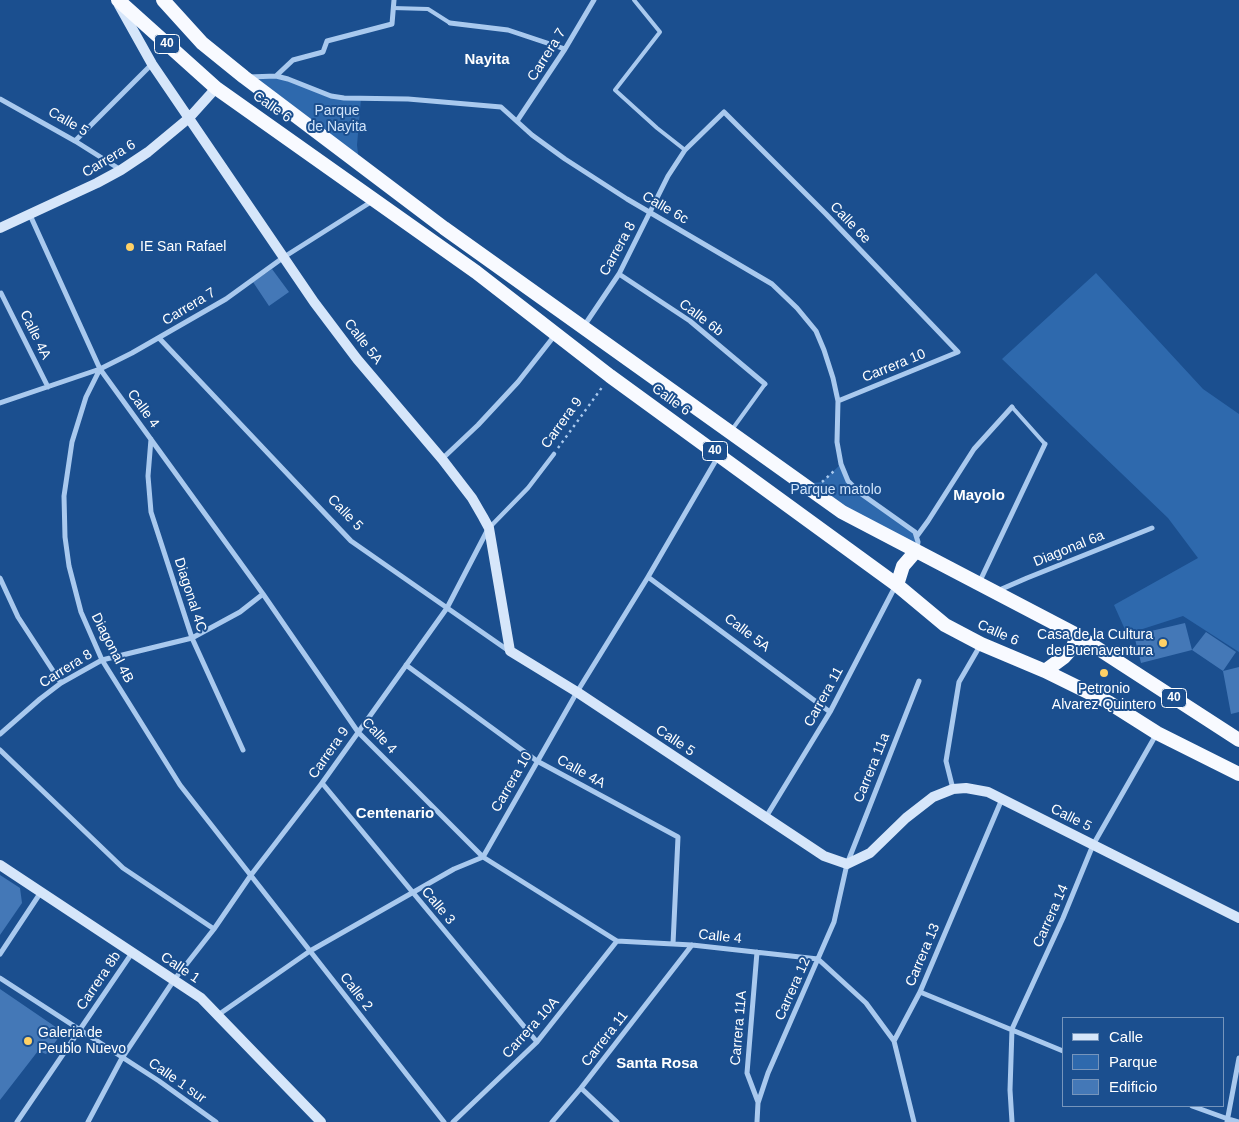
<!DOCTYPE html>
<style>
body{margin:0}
#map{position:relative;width:1239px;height:1122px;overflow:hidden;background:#1b4f8f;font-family:Arial,sans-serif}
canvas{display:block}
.legend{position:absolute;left:1062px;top:1017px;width:162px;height:90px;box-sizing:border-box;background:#1b4f8f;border:1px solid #7695bc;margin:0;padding:6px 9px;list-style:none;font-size:15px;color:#fff}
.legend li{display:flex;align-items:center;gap:10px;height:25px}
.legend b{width:25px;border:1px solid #7695bc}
</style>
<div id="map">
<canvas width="1239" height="1122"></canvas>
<ul class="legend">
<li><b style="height:6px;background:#d6e6fa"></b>Calle</li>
<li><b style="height:14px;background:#2e69ad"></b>Parque</li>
<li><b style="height:14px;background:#4478b7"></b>Edificio</li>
</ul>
</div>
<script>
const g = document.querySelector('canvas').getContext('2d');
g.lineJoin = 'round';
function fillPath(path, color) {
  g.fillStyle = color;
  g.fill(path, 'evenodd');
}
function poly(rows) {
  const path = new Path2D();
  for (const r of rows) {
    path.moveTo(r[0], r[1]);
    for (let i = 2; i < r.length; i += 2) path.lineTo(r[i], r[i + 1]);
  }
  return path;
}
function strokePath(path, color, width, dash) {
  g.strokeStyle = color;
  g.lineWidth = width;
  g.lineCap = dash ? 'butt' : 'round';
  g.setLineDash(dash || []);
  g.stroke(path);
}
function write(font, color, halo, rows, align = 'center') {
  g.font = font + ' Arial,sans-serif';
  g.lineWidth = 4;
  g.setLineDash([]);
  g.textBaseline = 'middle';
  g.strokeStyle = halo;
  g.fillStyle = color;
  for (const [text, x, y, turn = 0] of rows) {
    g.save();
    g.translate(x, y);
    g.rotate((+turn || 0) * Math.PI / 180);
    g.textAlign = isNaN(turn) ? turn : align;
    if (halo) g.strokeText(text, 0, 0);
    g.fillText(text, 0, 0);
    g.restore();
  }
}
const green = poly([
 [276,76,328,95,361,99,357,145,359,162,244,77],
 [1096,273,1203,389,1239,414,1239,652,1183,616,1127,634,1114,605,1198,558,1168,518,1002,359],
 [841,464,848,481,860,493,915,532,916,551,843,512,812,483,822,482]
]);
const building = poly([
 [272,269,289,292,269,306,253,282],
 [1185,623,1192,650,1141,663,1134,635],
 [1206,632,1236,652,1223,671,1192,650],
 [1239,667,1239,712,1231,714,1223,671],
 [0,875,20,888,22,903,0,935],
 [0,989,63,1032,46,1054,38,1051,0,1100]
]);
const path = poly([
 [558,448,603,386],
 [822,482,834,471]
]);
const service = poly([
 [634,0,660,32,615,90,657,128,685,150],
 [393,8,428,9,450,23],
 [1012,407,1045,444],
 [731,431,765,384]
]);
const pedestrian = poly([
 [489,528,528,488,554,454]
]);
const minor = poly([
 [450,23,508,30,565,49],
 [276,76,293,60,323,52,327,41,392,24,394,0],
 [249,77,276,76,288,79,331,96,344,98,408,99,501,107,532,135,565,159,627,199,772,284,797,308,816,331,824,350,833,378,838,401,837,442,841,464,848,481,860,493,915,532,918,542,917,549],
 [0,99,75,141,121,170],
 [517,121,565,49,594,0],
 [75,141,152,64],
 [30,215,100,369,263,594,358,732,483,857,617,941,692,945,818,959,866,1003,894,1041],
 [619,274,690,321,765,384],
 [1,293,48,387],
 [584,326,619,274,668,176,685,150,724,112,826,214,958,352,838,401],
 [159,338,351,541,509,651],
 [100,369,86,397,72,442,64,496,65,537,69,566,81,612,102,660,180,785,444,1122],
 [0,403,100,369,132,353,226,299,284,257,374,200],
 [151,439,148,476,151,512,192,638,243,750],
 [442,459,478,425,518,382,555,335],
 [917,536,928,521,974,449,1012,407],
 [648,577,830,712],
 [0,578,18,617,61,683],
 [979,583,1045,444],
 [997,591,1027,578,1152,528],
 [406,665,537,761,678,837,673,944],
 [0,734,40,699,61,683,102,660,192,638,240,612,263,594],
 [0,750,123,868,214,929],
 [322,783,537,1042],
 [953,789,946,761,959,682,981,644],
 [766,817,830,712,896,585],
 [757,952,747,1073,758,1102],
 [0,954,41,892],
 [0,978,159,1081,216,1122],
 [920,992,1063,1051],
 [218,1015,310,951,454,869,483,857,577,692,648,577,719,455],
 [581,1088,617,1122],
 [1192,1106,1228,1119,1239,1122],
 [17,1122,132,953],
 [88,1122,122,1058,174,980,214,929,251,875,322,783,447,608,487,531],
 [453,1122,537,1042,617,941],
 [552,1122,581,1088,692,945],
 [757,1122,758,1103,768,1073,834,922,847,864,919,681],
 [914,1122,894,1041,920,992,1002,799],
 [1012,1122,1010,1090,1012,1029,1063,918,1093,845,1157,733],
 [1227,1122,1239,1058]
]);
const secondary = poly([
 [119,5,152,64,314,302,357,359,442,459,472,498,483,517,489,528,510,651,577,692,824,856,847,864,870,853,906,818,933,797,953,789,966,788,988,792,1239,918],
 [0,228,97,183,121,170,148,152,189,118,216,88],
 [0,865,201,998,321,1122]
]);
const trunk = poly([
 [118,0,216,88,476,272,610,376,897,585,945,625,981,644,1045,671,1108,702,1157,733,1239,774],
 [163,0,202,43,244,77,444,228,842,512,1077,635,1239,740],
 [897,585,903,566,916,551],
 [1045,671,1064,657,1073,647,1077,635]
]);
const markers = [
 [130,247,5,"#ffd166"],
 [1163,643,5,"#ffd166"],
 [1104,673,5,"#ffd166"],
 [28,1041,5,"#ffd166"]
];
const shields = [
 [167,44,25],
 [715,451,25],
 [1174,698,25]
];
const shieldNames = [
 ["40",167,44],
 ["40",715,451],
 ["40",1174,698]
];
const streetNames = [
 ["Carrera 7",547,55,-58],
 ["Calle 6",272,107,35],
 ["Calle 5",68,122,30],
 ["Carrera 6",109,159,-31],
 ["Calle 6c",665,208,30],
 ["Calle 6e",850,223,46],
 ["Carrera 8",618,249,-61],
 ["Carrera 7",189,307,-31],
 ["Calle 6b",701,318,37],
 ["Calle 4A",35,335,64],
 ["Calle 5A",363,342,52],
 ["Carrera 10",894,366,-22],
 ["Calle 6",671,400,36],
 ["Calle 4",143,409,54],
 ["Carrera 9",562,423,-54],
 ["Calle 5",345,513,46],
 ["Diagonal 6a",1069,549,-22],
 ["Diagonal 4C",190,595,72],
 ["Calle 5A",747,633,37],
 ["Calle 6",998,633,24],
 ["Diagonal 4B",112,648,63],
 ["Carrera 8",66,669,-32],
 ["Carrera 11",824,697,-61],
 ["Calle 4",379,736,47],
 ["Calle 5",675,741,34],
 ["Carrera 9",329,753,-55],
 ["Carrera 11a",872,768,-68],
 ["Calle 4A",581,772,29],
 ["Carrera 10",512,782,-60],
 ["Calle 5",1071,818,27],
 ["Calle 3",438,906,50],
 ["Carrera 14",1051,916,-66],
 ["Calle 4",720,937,6],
 ["Carrera 13",923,955,-67],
 ["Calle 1",180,968,34],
 ["Carrera 8b",99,981,-56],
 ["Carrera 12",793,989,-66],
 ["Calle 2",356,992,52],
 ["Carrera 10A",531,1028,-48],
 ["Carrera 11A",739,1028,-85],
 ["Carrera 11",605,1039,-52],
 ["Calle 1 sur",177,1081,35]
];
const parkNames = [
 ["Parque",337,111],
 ["de Nayita",337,127],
 ["Parque matolo",836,490]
];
const poiNames = [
 ["IE San Rafael",140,247],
 ["Casa de la Cultura",1153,635,"right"],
 ["de Buenaventura",1153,651,"right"],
 ["Petronio",1104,689,"center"],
 ["Alvarez Quintero",1104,705,"center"],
 ["Galeria de",38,1033],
 ["Peublo Nuevo",38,1049]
];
const neighbourhoodNames = [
 ["Nayita",487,60],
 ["Mayolo",979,496],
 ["Centenario",395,814],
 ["Santa Rosa",657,1064]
];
fillPath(green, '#2e69ad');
fillPath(building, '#4478b7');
strokePath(path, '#a9c9ee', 2.5, [2.5, 4]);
strokePath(service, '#a9c9ee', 4);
strokePath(pedestrian, '#a9c9ee', 4.5);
strokePath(minor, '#a9c9ee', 5);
strokePath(secondary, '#d6e6fa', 10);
strokePath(trunk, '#f8faff', 14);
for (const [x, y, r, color] of markers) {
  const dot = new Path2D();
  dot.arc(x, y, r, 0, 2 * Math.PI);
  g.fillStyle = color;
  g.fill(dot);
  strokePath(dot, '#1b4f8f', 2);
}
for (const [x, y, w] of shields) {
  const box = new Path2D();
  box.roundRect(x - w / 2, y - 9.5, w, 19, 4);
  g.fillStyle = '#1b4f8f';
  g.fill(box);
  strokePath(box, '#fff', 1);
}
write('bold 12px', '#fff', null, shieldNames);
write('14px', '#fff', '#1b4f8f', streetNames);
write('14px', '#cfe3fa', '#1b4f8f', parkNames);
write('14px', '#fff', '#1b4f8f', poiNames, 'left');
write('bold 15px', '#fff', '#1b4f8f', neighbourhoodNames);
</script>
